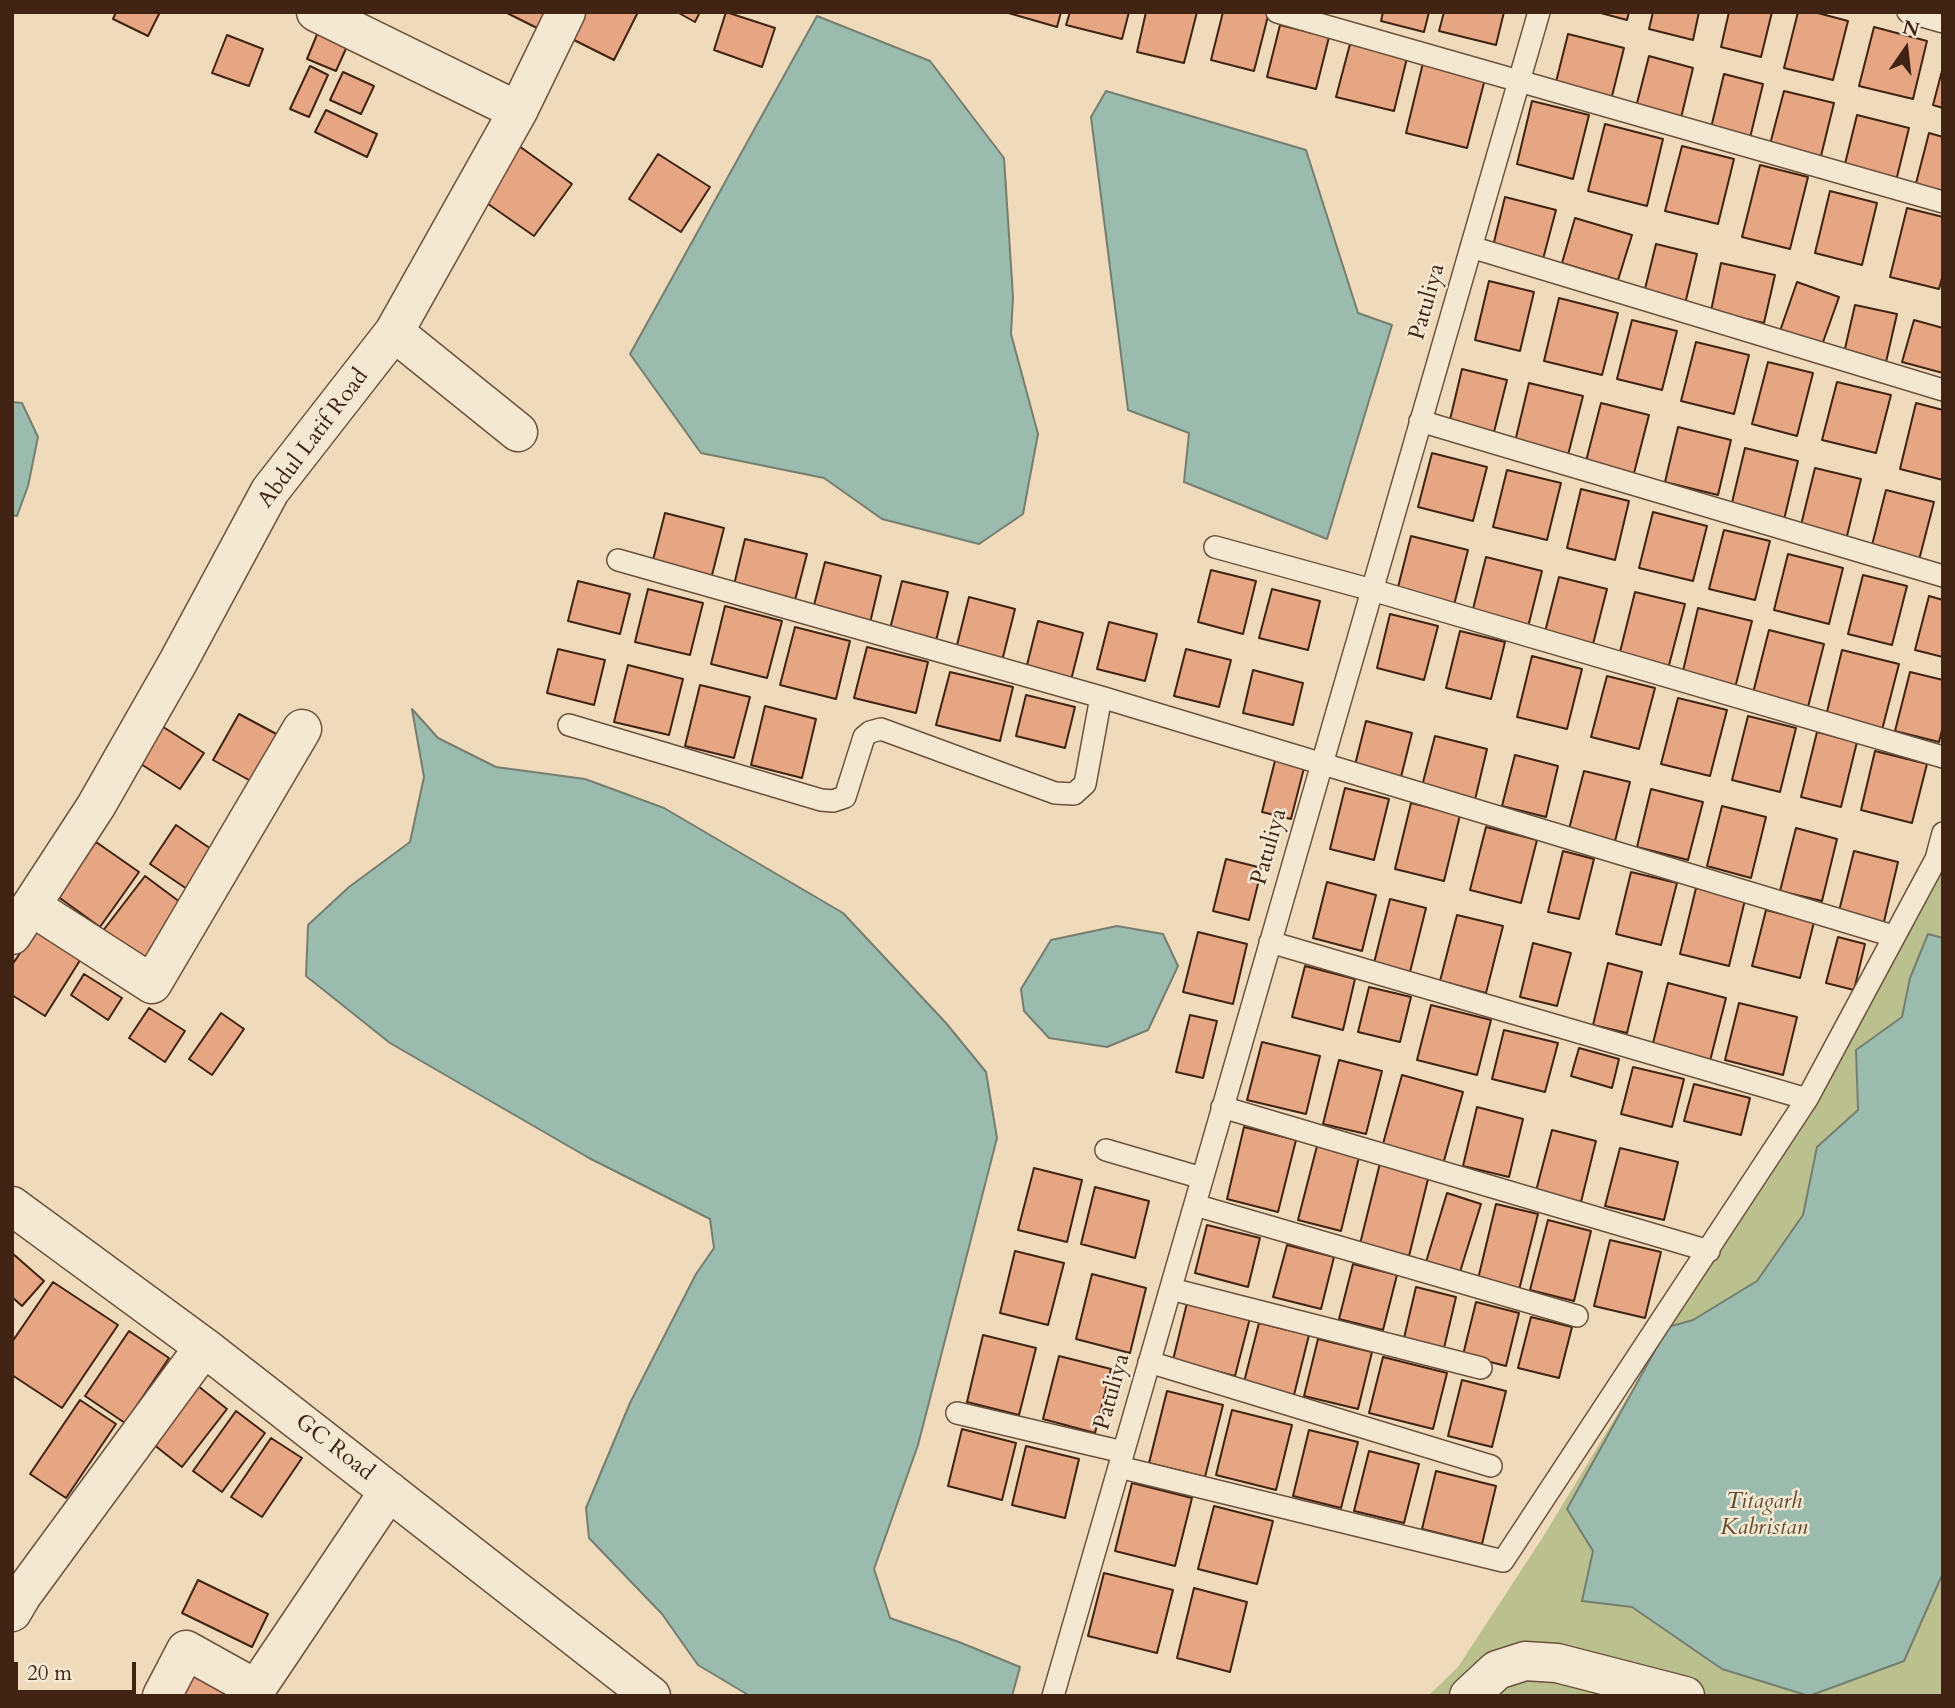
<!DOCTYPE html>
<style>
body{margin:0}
#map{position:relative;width:1955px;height:1708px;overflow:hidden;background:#efdbbb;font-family:Cardo,serif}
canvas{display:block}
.frame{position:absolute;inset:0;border:14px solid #402312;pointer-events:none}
.north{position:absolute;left:1871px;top:14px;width:70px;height:70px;-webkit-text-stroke:5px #f5e8d3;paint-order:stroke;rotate:14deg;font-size:19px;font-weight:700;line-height:28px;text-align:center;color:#402312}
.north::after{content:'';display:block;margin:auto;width:24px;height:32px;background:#402312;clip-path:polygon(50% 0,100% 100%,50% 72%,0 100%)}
.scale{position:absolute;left:14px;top:1662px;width:122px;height:32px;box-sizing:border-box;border:4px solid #402312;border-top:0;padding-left:9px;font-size:21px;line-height:24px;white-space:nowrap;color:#402312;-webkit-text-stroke:5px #f5e8d3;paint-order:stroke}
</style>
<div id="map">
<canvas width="1955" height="1708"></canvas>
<div class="frame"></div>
<div class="north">N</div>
<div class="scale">20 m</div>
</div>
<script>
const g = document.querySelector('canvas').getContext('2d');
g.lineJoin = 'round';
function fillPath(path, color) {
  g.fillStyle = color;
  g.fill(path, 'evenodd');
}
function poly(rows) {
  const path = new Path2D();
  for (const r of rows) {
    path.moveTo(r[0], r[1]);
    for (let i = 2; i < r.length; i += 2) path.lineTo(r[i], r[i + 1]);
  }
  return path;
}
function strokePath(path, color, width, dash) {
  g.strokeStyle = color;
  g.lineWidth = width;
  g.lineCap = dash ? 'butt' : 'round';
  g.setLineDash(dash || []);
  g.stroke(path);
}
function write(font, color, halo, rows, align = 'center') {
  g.font = font + ' Cardo,serif';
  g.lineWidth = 5;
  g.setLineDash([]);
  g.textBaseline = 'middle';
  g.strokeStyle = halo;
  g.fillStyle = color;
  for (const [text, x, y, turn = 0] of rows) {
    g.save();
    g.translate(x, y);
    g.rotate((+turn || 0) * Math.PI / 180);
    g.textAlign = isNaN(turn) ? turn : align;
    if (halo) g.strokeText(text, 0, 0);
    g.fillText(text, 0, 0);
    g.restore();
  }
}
const green = poly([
 [1943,868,1943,1696,1428,1696,1458,1667,1543,1537,1754,1189]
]);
const water = poly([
 [817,16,930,61,1004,158,1013,297,1011,334,1038,434,1023,514,979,544,882,519,824,478,701,453,630,354,817,16],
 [1106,91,1306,150,1358,313,1392,325,1327,539,1184,482,1189,433,1128,410,1091,117,1106,91],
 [12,402,22,403,38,437,28,486,17,516,12,515,12,402],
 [412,709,438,738,496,767,585,779,664,808,843,913,946,1023,986,1072,997,1138,918,1445,874,1569,890,1618,959,1642,1020,1667,1012,1696,750,1696,698,1665,662,1614,589,1538,586,1508,630,1403,696,1274,714,1248,710,1219,589,1158,390,1043,306,976,308,925,349,887,410,842,424,777,412,709],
 [1117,926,1163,934,1178,966,1148,1030,1107,1047,1049,1038,1024,1011,1021,989,1051,940,1117,926],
 [1928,934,1943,938,1943,1573,1904,1661,1809,1696,1722,1669,1632,1607,1582,1601,1593,1551,1567,1509,1668,1327,1693,1320,1757,1281,1803,1215,1817,1147,1858,1110,1856,1050,1902,1017,1910,978,1928,934]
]);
const building = poly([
 [116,12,160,12,148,36,113,19,116,12],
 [505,12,545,12,537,28,505,12],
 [580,12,638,12,614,60,568,37,580,12],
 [677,12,700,12,695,22,677,12],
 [726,12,775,28,762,67,714,50,726,12],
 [1005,12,1061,12,1057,27,1005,12],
 [1070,12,1129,12,1122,39,1066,25,1070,12],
 [1146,12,1197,12,1184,63,1137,52,1146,12],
 [1223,12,1269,12,1254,71,1211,60,1223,12],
 [1383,12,1429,12,1424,32,1381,21,1383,12],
 [1444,12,1504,12,1496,45,1439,31,1444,12],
 [1597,12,1629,12,1627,20,1597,12],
 [1653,12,1699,12,1693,40,1649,29,1653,12],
 [1729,12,1772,12,1761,57,1721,47,1729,12],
 [1798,12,1814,12,1848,21,1833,80,1784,68,1798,12],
 [1280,25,1329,37,1316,89,1267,77,1280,25],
 [1874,27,1927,41,1913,99,1859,86,1874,27],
 [318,32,348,44,336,71,307,59,318,32],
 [1568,34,1624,48,1611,100,1555,86,1568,34],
 [227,35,263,49,249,86,212,73,227,35],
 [1350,44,1407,58,1394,111,1336,97,1350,44],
 [1649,56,1693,68,1680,122,1635,111,1649,56],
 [1423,63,1485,79,1467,148,1406,133,1423,63],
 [310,66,328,75,309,117,290,109,310,66],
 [1943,67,1943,108,1933,105,1943,67],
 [343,72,374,86,361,114,330,100,343,72],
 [1724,74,1763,84,1749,142,1710,132,1724,74],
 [1784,91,1834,103,1820,160,1769,148,1784,91],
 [1532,101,1589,115,1573,179,1517,164,1532,101],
 [326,110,377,134,367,157,315,132,326,110],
 [1857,115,1909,128,1896,181,1844,168,1857,115],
 [1605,124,1663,139,1647,206,1588,191,1605,124],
 [1929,133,1943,137,1943,198,1914,191,1929,133],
 [519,146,572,184,534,236,481,199,519,146],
 [1682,146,1734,159,1718,224,1665,211,1682,146],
 [658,154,710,187,681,232,629,199,658,154],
 [1760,165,1808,177,1790,249,1742,237,1760,165],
 [1830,191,1877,203,1862,265,1815,253,1830,191],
 [1505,197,1556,210,1543,259,1493,246,1505,197],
 [1907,208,1943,217,1943,274,1939,289,1890,277,1907,208],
 [1575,218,1632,235,1618,280,1562,263,1575,218],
 [1656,244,1697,254,1685,304,1644,293,1656,244],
 [1721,263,1775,275,1764,323,1711,311,1721,263],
 [1489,281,1534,292,1520,351,1475,340,1489,281],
 [1797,282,1839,297,1822,345,1780,331,1797,282],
 [1559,298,1618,313,1602,375,1544,361,1559,298],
 [1855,305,1897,314,1886,362,1844,353,1855,305],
 [1632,320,1677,331,1662,390,1617,379,1632,320],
 [1914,320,1943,328,1943,373,1902,362,1914,320],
 [1696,342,1749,355,1734,414,1681,401,1696,342],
 [1768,362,1813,373,1797,436,1752,424,1768,362],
 [1462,369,1507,380,1493,436,1449,424,1462,369],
 [1837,382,1891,395,1876,453,1822,440,1837,382],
 [1529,383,1583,396,1567,459,1514,446,1529,383],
 [1601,403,1649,415,1633,477,1585,465,1601,403],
 [1916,403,1943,410,1943,480,1900,469,1916,403],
 [1678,427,1731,440,1718,495,1665,482,1678,427],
 [1745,448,1798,461,1783,524,1730,511,1745,448],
 [1432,453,1487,467,1473,521,1418,507,1432,453],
 [1815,468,1861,479,1846,540,1800,529,1815,468],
 [1507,470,1561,483,1547,540,1493,527,1507,470],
 [1581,489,1629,501,1615,560,1567,548,1581,489],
 [1886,490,1934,502,1919,560,1871,549,1886,490],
 [1653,512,1707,526,1693,581,1639,568,1653,512],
 [665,513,724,528,711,579,652,564,665,513],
 [1724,530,1770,541,1755,600,1709,589,1724,530],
 [1411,536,1468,550,1453,609,1396,595,1411,536],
 [745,539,807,554,794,604,733,589,745,539],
 [1788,554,1843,568,1829,624,1774,610,1788,554],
 [1486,557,1542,571,1528,627,1472,613,1486,557],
 [825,562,881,576,870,623,813,609,825,562],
 [1211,570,1256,581,1243,634,1198,622,1211,570],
 [1863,575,1907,586,1892,645,1848,634,1863,575],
 [1559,577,1607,589,1593,644,1545,632,1559,577],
 [578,581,630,594,620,634,568,621,578,581],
 [902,581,948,592,935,645,889,633,902,581],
 [648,589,703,603,690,655,635,642,648,589],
 [1272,589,1320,601,1308,650,1259,638,1272,589],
 [1635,592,1685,604,1668,669,1619,656,1635,592],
 [1929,596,1943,600,1943,657,1915,650,1929,596],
 [969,597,1015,609,1001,665,955,653,969,597],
 [725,606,782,621,767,678,711,664,725,606],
 [1698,608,1752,621,1735,688,1682,675,1698,608],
 [1390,614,1438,626,1424,680,1377,668,1390,614],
 [1038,621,1083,633,1071,680,1026,669,1038,621],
 [1109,622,1157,634,1145,681,1097,669,1109,622],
 [795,627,850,641,836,699,780,685,795,627],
 [1769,630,1824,644,1808,707,1753,693,1769,630],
 [1460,631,1505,642,1491,699,1446,688,1460,631],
 [867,647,928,662,916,713,854,698,867,647],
 [558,649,605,660,594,705,547,693,558,649],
 [1186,649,1231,660,1219,707,1174,696,1186,649],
 [1842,650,1899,664,1882,730,1826,716,1842,650],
 [1532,656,1582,669,1567,729,1517,717,1532,656],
 [628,665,683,679,669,735,614,722,628,665],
 [1253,670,1303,683,1293,725,1243,713,1253,670],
 [950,672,1013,687,1000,741,936,725,950,672],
 [1910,672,1943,680,1943,726,1939,742,1895,731,1910,672],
 [1607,676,1655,688,1639,749,1591,737,1607,676],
 [700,685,750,697,734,758,685,746,700,685],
 [1026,695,1075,707,1065,748,1016,736,1026,695],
 [1678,698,1727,710,1710,776,1661,764,1678,698],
 [765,706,816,719,802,778,751,765,765,706],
 [239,714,282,737,256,784,213,760,239,714],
 [1748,716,1796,728,1780,792,1732,780,1748,716],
 [1366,721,1412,733,1400,781,1354,769,1366,721],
 [157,723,204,753,180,789,133,759,157,723],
 [1817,732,1857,742,1841,807,1801,797,1817,732],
 [1435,736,1487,749,1474,804,1421,790,1435,736],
 [1875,751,1927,764,1912,823,1861,810,1875,751],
 [1277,753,1306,760,1291,819,1262,812,1277,753],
 [1515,755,1558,766,1546,817,1502,806,1515,755],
 [1584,771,1630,782,1615,841,1569,829,1584,771],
 [1345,788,1389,799,1374,860,1330,849,1345,788],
 [1651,789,1703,802,1688,860,1637,847,1651,789],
 [1411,803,1460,815,1444,881,1395,869,1411,803],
 [1722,806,1766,817,1751,878,1707,866,1722,806],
 [176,825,217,853,190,891,150,864,176,825],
 [1486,827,1537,840,1521,903,1470,890,1486,827],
 [1796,828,1837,839,1822,901,1780,891,1796,828],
 [96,842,139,872,100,927,57,896,96,842],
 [1563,851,1594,859,1579,919,1548,912,1563,851],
 [1854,851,1898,862,1883,926,1838,915,1854,851],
 [1226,859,1262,868,1249,920,1213,911,1226,859],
 [1631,872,1677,883,1661,945,1616,934,1631,872],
 [145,876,192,911,149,968,102,932,145,876],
 [1327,882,1376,895,1362,951,1313,938,1327,882],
 [1696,888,1745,900,1729,966,1680,954,1696,888],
 [1390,899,1426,908,1410,972,1374,963,1390,899],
 [1766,910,1814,922,1800,978,1752,966,1766,910],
 [1457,915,1503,926,1486,993,1440,981,1457,915],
 [39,925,84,954,45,1016,12,995,12,965,39,925],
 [1198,932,1247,944,1233,1004,1183,992,1198,932],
 [1838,937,1865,944,1854,990,1826,983,1838,937],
 [1533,943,1571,953,1557,1006,1520,997,1533,943],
 [1608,963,1642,972,1627,1033,1593,1025,1608,963],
 [1305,966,1355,979,1343,1030,1292,1017,1305,966],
 [84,974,122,998,108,1020,71,995,84,974],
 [1668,983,1726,998,1710,1061,1652,1047,1668,983],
 [1369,987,1411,997,1400,1042,1358,1032,1369,987],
 [1739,1003,1797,1017,1783,1075,1725,1060,1739,1003],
 [1431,1005,1491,1020,1477,1075,1417,1060,1431,1005],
 [149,1008,185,1031,165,1062,129,1038,149,1008],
 [221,1013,244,1029,212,1075,189,1059,221,1013],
 [1190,1015,1217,1021,1203,1078,1176,1072,1190,1015],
 [1504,1030,1558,1043,1545,1092,1492,1079,1504,1030],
 [1262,1042,1320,1056,1306,1114,1247,1100,1262,1042],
 [1579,1048,1619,1059,1612,1088,1571,1076,1579,1048],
 [1339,1060,1382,1071,1366,1134,1323,1124,1339,1060],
 [1633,1067,1684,1079,1672,1127,1621,1114,1633,1067],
 [1402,1075,1463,1092,1442,1168,1381,1151,1402,1075],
 [1694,1084,1750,1098,1741,1135,1684,1121,1694,1084],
 [1477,1107,1523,1119,1509,1177,1463,1166,1477,1107],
 [1244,1127,1296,1140,1278,1212,1227,1199,1244,1127],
 [1552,1130,1596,1141,1581,1202,1536,1191,1552,1130],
 [1317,1146,1359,1157,1341,1231,1298,1220,1317,1146],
 [1620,1148,1678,1162,1664,1220,1605,1206,1620,1148],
 [1381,1159,1430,1171,1409,1256,1360,1244,1381,1159],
 [1034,1168,1082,1180,1067,1242,1018,1230,1034,1168],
 [1095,1187,1149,1201,1135,1258,1081,1244,1095,1187],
 [1447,1193,1481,1204,1460,1272,1426,1262,1447,1193],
 [1496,1204,1538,1214,1519,1290,1478,1279,1496,1204],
 [1548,1220,1591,1231,1574,1301,1530,1290,1548,1220],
 [1207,1225,1260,1238,1248,1287,1195,1273,1207,1225],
 [1610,1240,1661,1252,1645,1318,1594,1306,1610,1240],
 [1287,1245,1334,1257,1321,1309,1273,1297,1287,1245],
 [1015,1251,1064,1263,1048,1325,1000,1313,1015,1251],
 [12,1253,44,1281,22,1306,12,1297,12,1253],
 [1353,1264,1397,1275,1383,1330,1339,1319,1353,1264],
 [1092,1274,1146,1288,1130,1353,1076,1339,1092,1274],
 [53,1282,118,1325,62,1408,12,1375,12,1342,53,1282],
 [1416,1287,1456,1297,1444,1348,1404,1338,1416,1287],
 [1476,1302,1519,1313,1506,1366,1463,1355,1476,1302],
 [1187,1303,1250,1318,1235,1376,1173,1360,1187,1303],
 [1531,1317,1572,1327,1559,1378,1518,1368,1531,1317],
 [1259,1323,1309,1335,1294,1395,1244,1382,1259,1323],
 [129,1331,169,1358,125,1423,85,1396,129,1331],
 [983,1335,1036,1348,1019,1415,967,1402,983,1335],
 [1318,1339,1372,1352,1358,1409,1304,1396,1318,1339],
 [1059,1356,1111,1369,1095,1433,1043,1419,1059,1356],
 [1383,1357,1447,1373,1433,1429,1369,1413,1383,1357],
 [188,1378,227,1409,182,1467,143,1436,188,1378],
 [1462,1380,1506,1391,1492,1447,1448,1436,1462,1380],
 [1167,1391,1223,1405,1205,1477,1149,1463,1167,1391],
 [80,1400,116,1424,66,1498,30,1474,80,1400],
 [1232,1410,1292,1425,1276,1490,1216,1475,1232,1410],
 [236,1411,265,1433,222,1492,193,1471,236,1411],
 [962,1429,1016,1443,1002,1500,948,1486,962,1429],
 [1309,1430,1358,1442,1341,1508,1293,1496,1309,1430],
 [271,1438,302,1458,262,1517,231,1497,271,1438],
 [1026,1446,1079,1459,1065,1518,1012,1505,1026,1446],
 [1369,1451,1419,1464,1404,1523,1354,1511,1369,1451],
 [1436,1471,1496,1486,1482,1544,1422,1529,1436,1471],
 [1132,1483,1192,1498,1175,1566,1115,1551,1132,1483],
 [1214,1506,1273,1521,1257,1584,1198,1569,1214,1506],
 [1104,1573,1173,1590,1157,1653,1088,1636,1104,1573],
 [198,1580,268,1614,252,1647,182,1613,198,1580],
 [1194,1588,1247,1602,1230,1672,1177,1658,1194,1588],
 [187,1671,225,1693,223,1696,172,1696,187,1671]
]);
const lane = poly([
 [1277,12,1943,202],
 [1908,12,1943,22],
 [1471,247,1943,390],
 [1420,421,1943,576],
 [1215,547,1372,590,1943,757],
 [618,560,1101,697,1893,936],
 [569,725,821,800,833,801,845,797,864,737,870,732,881,729,1055,793,1074,794,1085,784,1101,697],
 [1270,942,1807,1099],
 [1222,1107,1709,1251],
 [1106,1150,1202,1178],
 [1195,1205,1577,1316],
 [1171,1289,1481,1368],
 [1149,1362,1491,1466],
 [957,1413,1123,1452],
 [1119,1467,1503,1561,1807,1099,1936,859,1943,833],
 [1053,1696,1539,12]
]);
const street = poly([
 [316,12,518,111],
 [394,332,518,432],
 [31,906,152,984,302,729],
 [12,935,96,806,177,664,270,491,394,332,518,111,566,12],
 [12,1206,204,1347,651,1696],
 [12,1612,22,1595,204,1347],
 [162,1696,186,1650,256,1689,389,1491],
 [1469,1696,1497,1670,1525,1661,1557,1663,1685,1696]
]);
const streetNames = [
 ["Patuliya",1428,302,-74],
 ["Abdul Latif Road",314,439,-53],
 ["Patuliya",1270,847,-74],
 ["Patuliya",1113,1392,-74],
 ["GC Road",334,1448,38]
];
const parkNames = [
 ["Titagarh",1764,1503],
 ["Kabristan",1764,1529]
];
fillPath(green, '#bbc08f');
fillPath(water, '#9abbae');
strokePath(water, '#767e70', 2);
fillPath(building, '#e6a683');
strokePath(building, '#402312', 2);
strokePath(lane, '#6c513c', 24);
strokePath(street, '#6c513c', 41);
strokePath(lane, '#f5e8d3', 21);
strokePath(street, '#f5e8d3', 38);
write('23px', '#402312', '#f5e8d3', streetNames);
write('italic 23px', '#5f4a31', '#f5e8d3', parkNames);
</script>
